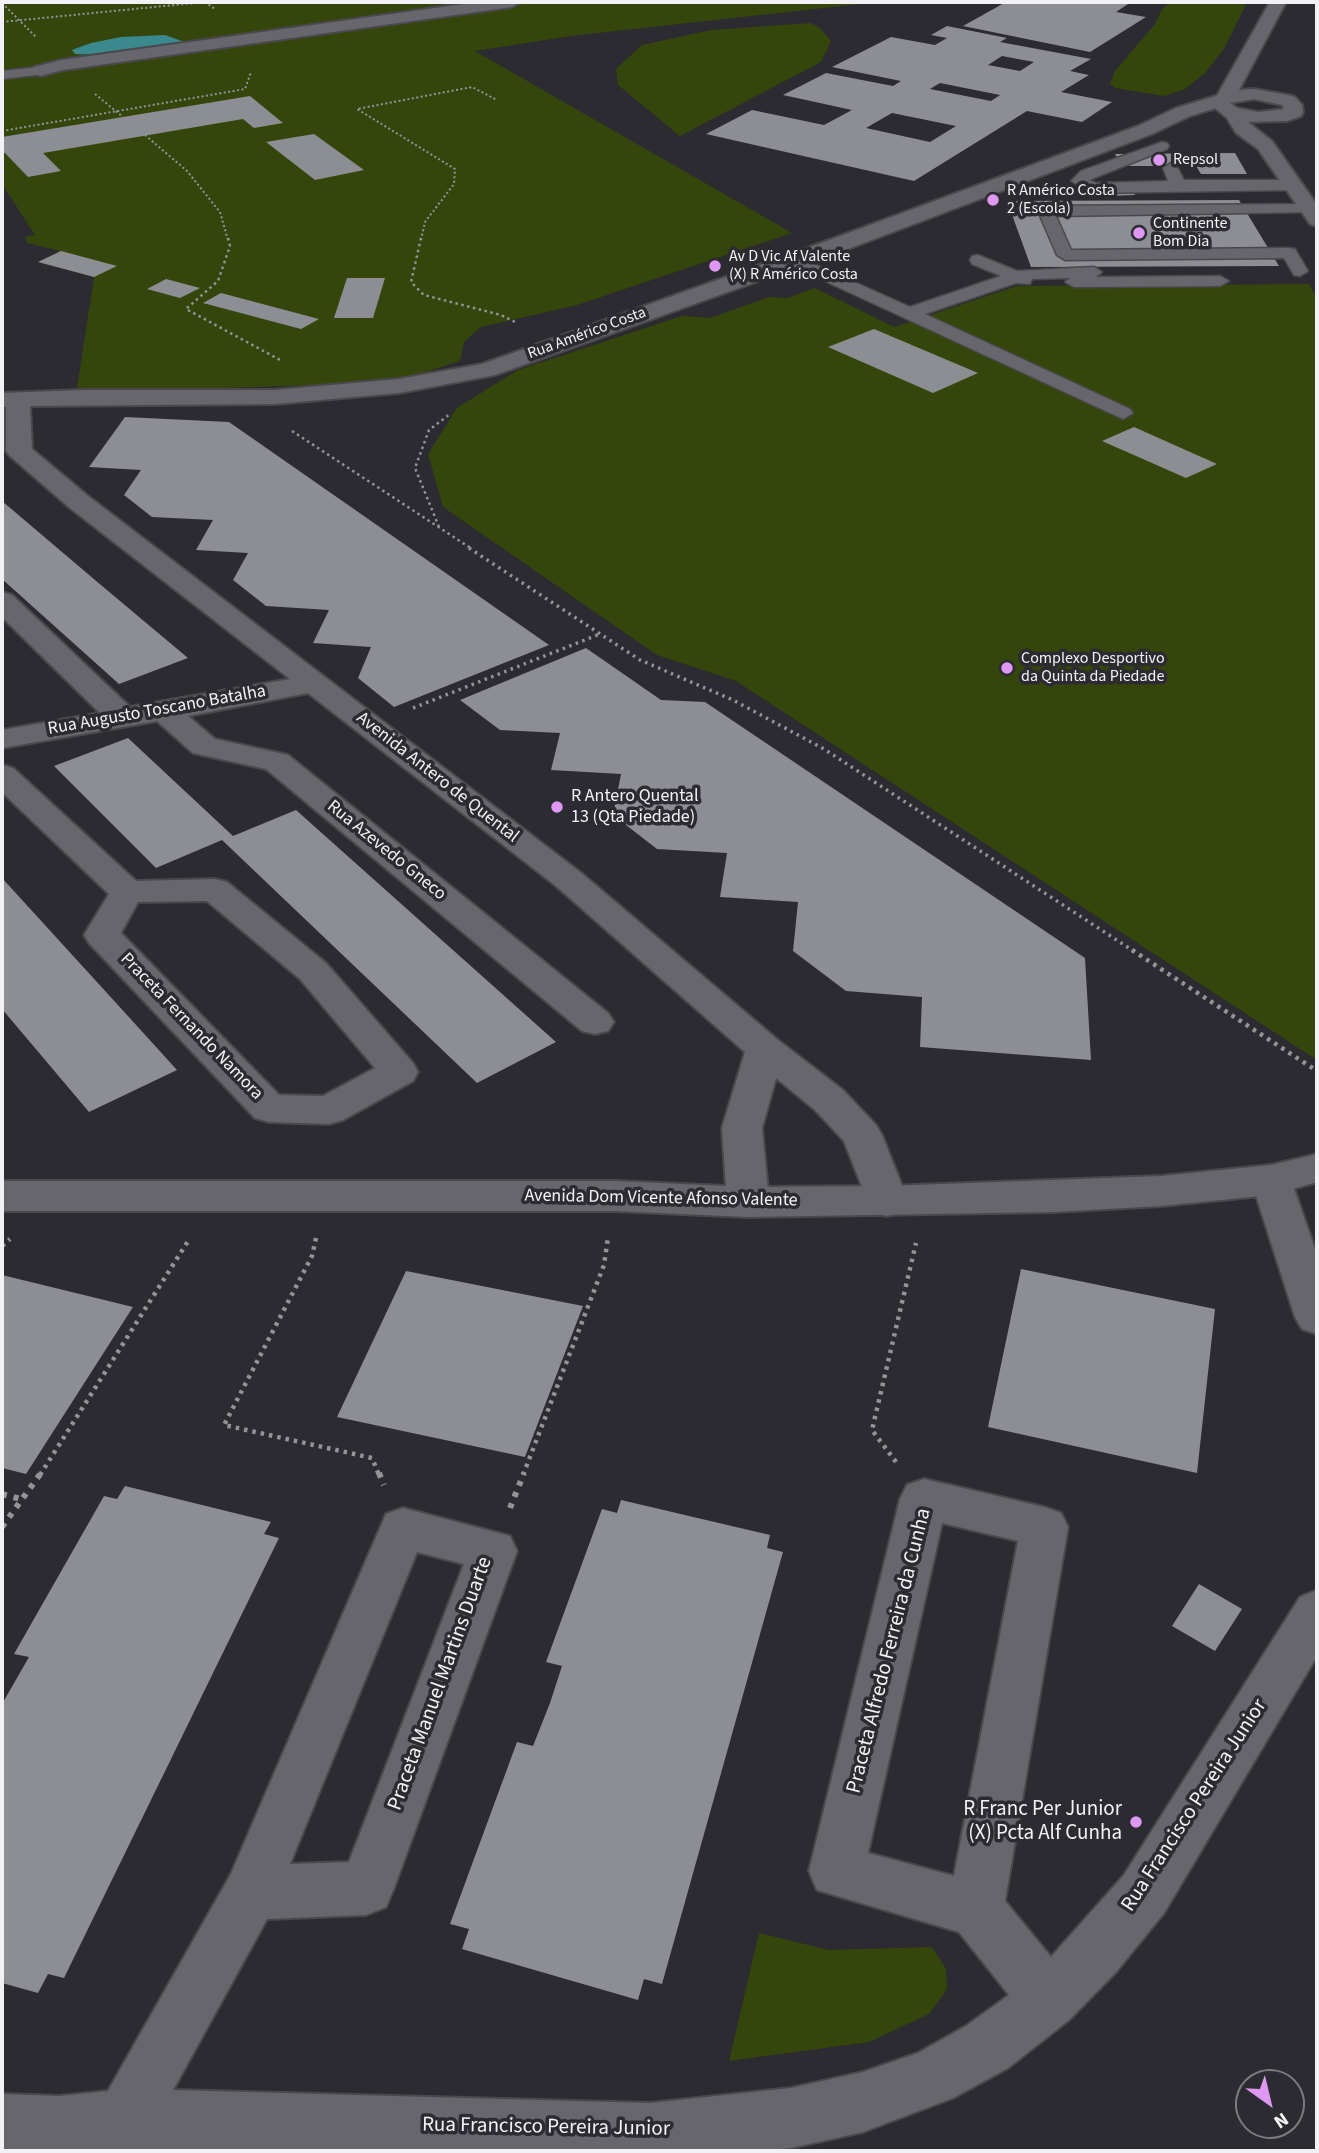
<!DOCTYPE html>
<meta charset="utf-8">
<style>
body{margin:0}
#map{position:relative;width:1319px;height:2153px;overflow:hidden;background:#2b2b31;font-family:"Source Sans 3",sans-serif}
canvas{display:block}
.frame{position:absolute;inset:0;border:4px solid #f2f2f6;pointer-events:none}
.north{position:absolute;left:1235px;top:2069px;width:70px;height:70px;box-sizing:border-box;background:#2b2b31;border:2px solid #7b7b80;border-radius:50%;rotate:146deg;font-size:19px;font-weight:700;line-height:28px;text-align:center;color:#f2f2f6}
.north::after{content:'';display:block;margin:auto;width:24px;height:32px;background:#df98f2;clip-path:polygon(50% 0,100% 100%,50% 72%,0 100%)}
</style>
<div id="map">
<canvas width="1319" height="2153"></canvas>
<div class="frame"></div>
<div class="north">N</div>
</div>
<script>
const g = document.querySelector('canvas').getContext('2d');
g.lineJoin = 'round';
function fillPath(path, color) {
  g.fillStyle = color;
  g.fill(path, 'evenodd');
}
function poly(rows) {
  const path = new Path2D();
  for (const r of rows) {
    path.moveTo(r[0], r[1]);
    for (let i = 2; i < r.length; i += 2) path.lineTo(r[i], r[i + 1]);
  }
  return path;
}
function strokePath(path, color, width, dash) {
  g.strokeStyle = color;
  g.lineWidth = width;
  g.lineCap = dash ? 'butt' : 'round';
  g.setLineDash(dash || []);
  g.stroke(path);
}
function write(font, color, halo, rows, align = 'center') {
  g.font = font + ' "Source Sans 3",sans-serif';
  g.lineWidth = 7;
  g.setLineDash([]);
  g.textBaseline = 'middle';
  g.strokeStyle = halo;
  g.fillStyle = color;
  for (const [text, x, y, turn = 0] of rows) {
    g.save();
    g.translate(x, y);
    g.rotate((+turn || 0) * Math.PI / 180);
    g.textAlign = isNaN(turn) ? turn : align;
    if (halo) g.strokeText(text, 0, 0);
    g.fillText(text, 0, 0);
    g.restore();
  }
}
const green = poly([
 [2,2,878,2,571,36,475,51,792,233,577,305,481,327,464,342,460,361,410,377,356,384,224,388,77,388,94,277,38,262,60,251,27,243,25,237,35,235,2,184],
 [1171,2,1247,2,1224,49,1205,73,1185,89,1164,96,1115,88,1110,84,1115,71,1155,24,1162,9],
 [811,23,820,28,831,41,821,62,680,136,618,85,616,69,642,45,711,30],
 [1309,284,1317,298,1317,1060,736,681,657,655,443,507,428,454,457,408,518,370,682,316,710,318,769,297,788,298,815,288,894,327,1017,286],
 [759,1933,829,1950,932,1947,946,1969,947,1989,929,2014,869,2042,729,2061]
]);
const water = poly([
 [165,35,190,44,141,47,105,55,75,54,72,50,91,43,121,37]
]);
const building = poly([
 [1006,2,1131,2,1116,12,1146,17,1090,52,963,26],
 [947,26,1007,38,1000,42,1091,59,1070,71,1089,75,1061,92,1112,102,1082,122,1027,111,914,181,706,134,752,110,824,125,852,110,783,95,826,73,893,86,901,81,832,67,891,37,935,45,947,38,931,35],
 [1002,56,1034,62,1020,71,988,65],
 [940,83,1000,95,991,101,930,89],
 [892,113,956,126,930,142,866,128],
 [250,96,283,123,254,128,243,119,43,153,61,171,28,177,5,153,2,153,2,137],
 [314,134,364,170,315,180,266,142],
 [1235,153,1247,174,1201,174,1196,166,1122,166,1115,154],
 [1100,181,1127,181,1135,195,1107,196],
 [1239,200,1279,266,1031,267,1007,201],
 [61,251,117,266,94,277,38,262],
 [347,278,385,278,373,318,334,318],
 [166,279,200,288,180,298,147,289],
 [221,293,319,319,301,329,203,303],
 [874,329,978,373,933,393,828,347],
 [125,417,229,422,549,645,394,707,358,678,371,647,313,643,329,610,266,606,233,580,248,553,196,550,213,520,152,517,124,495,141,470,89,467],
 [1134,427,1217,464,1186,478,1102,441],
 [2,501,95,580,188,658,119,684,2,579],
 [586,648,661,700,705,702,1085,958,1091,1060,920,1047,922,997,846,991,793,951,798,902,720,897,727,853,657,849,613,815,621,774,551,770,560,733,500,730,460,700],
 [128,738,233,836,296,810,556,1042,477,1083,222,840,156,868,54,766],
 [2,878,117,1004,177,1070,89,1112,2,1009],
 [1021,1269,1215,1309,1197,1473,988,1427],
 [406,1271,583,1306,525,1457,337,1417],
 [2,1275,133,1307,26,1474,2,1468],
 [125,1486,271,1522,264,1534,279,1538,64,1978,48,1974,38,1993,2,1983,2,1704,29,1657,14,1654,104,1496,117,1499],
 [621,1500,770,1535,767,1548,783,1552,662,1984,644,1979,638,2000,462,1949,469,1929,450,1924,517,1742,533,1746,550,1703,562,1666,546,1662,602,1509,617,1513],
 [1199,1584,1242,1609,1215,1651,1172,1626]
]);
const pathFar4 = poly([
 [205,2,215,9],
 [2,3,36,37],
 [2,22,205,2],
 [95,94,123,117],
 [2,131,245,89,251,72],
 [145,135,187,171,220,212,228,240],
 [421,240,425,222,454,184,455,169,357,109,472,87,497,100]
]);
const pathFar3 = poly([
 [228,238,230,246,218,281,186,309,282,361],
 [421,238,411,282,424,295,501,315,515,322],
 [292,431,472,549],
 [439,527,415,468,429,430,450,414]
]);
const pathFar2 = poly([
 [469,548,640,660,733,700,824,749,1135,952],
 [413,708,600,634]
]);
const pathFar1 = poly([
 [1132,950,1317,1071],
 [316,1238,312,1256,224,1425,372,1458,379,1475],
 [2,1246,10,1239],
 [896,1462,872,1430,916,1243],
 [40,1475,190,1238],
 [523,1475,604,1265,608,1237]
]);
const path = poly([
 [379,1473,384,1485],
 [2,1494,24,1500],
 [510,1508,524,1473],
 [2,1527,41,1473]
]);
const service = poly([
 [40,67,47,71,45,74,2,79,2,71,40,67],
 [1162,142,1167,143,1169,146,1167,149,1089,180,1096,183,1168,181,1163,168,1171,163,1176,165,1184,180,1293,180,1301,185,1293,190,1093,193,1071,181,1081,171,1162,142],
 [1310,204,1316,206,1316,212,1056,216,1071,250,1289,248,1295,249,1308,271,1300,276,1294,275,1284,258,1065,260,1057,255,1038,211,1046,206,1310,204],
 [794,255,910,307,1001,276,972,264,970,260,972,256,978,255,1017,271,1094,267,1102,272,1096,277,1220,276,1229,281,1220,286,1074,287,1065,282,1070,278,1032,279,1030,284,1016,283,925,314,1130,409,1133,413,1123,419,788,264,786,260,794,255]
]);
const pedestrian = poly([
 [478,2,520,2,512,7,63,70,40,76,31,71,34,67,61,60,478,2]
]);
const minor = poly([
 [1219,95,1226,97,1228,101,1226,105,1190,116,1152,134,840,252,495,375,399,393,275,404,30,406,32,449,88,496,580,872,778,1040,843,1090,876,1125,882,1135,908,1201,902,1212,887,1216,872,1212,844,1141,815,1110,776,1078,762,1128,769,1202,763,1213,748,1217,733,1213,727,1202,722,1128,745,1052,556,886,308,693,188,716,215,739,288,755,608,1013,614,1022,608,1031,595,1034,582,1031,266,769,193,753,157,721,2,748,2,730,100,713,2,617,2,592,12,595,130,707,290,679,70,508,10,456,6,451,6,407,2,407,2,393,83,390,275,390,399,379,482,364,824,242,1138,126,1176,108,1219,95],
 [2,765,13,768,136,881,215,879,227,882,326,963,413,1063,418,1072,413,1081,343,1120,329,1124,269,1122,255,1118,89,943,84,935,109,894,2,792,2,765],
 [207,901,300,979,375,1068,323,1096,279,1095,121,933,138,902,207,901],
 [1271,1165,1285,1170,1291,1180,1317,1255,1317,1334,1302,1329,1295,1317,1251,1180,1257,1170,1271,1165],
 [924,1479,1044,1507,1061,1513,1068,1527,1005,1901,1051,1957,1124,1875,1300,1597,1317,1590,1317,1656,1164,1913,1116,1972,1069,2020,1008,2068,953,2098,863,2132,791,2148,760,2151,125,2149,2,2151,2,2094,60,2096,108,2091,231,1874,386,1514,403,1508,510,1536,517,1551,394,1888,386,1907,366,1915,267,1919,173,2090,650,2103,791,2088,863,2072,918,2053,966,2026,1009,1995,959,1932,817,1890,809,1871,900,1499,907,1485,924,1479],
 [942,1523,1018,1541,954,1876,868,1853,942,1523],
 [417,1552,464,1564,349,1862,290,1864,417,1552]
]);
const tertiary = poly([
 [1270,2,1286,2,1239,90,1254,89,1288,95,1295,97,1302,105,1303,112,1301,116,1287,121,1248,122,1272,141,1317,205,1317,226,1310,224,1258,149,1236,133,1227,118,1210,104,1218,94,1270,2],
 [1254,99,1282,105,1284,109,1258,112,1237,108,1230,103,1254,99],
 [1317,1154,1317,1182,1271,1195,1161,1206,1053,1212,748,1217,615,1211,2,1211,2,1181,615,1181,748,1187,887,1186,1161,1176,1271,1165,1317,1154]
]);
const markers = [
 [1159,160,7,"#df98f2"],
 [993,200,7,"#df98f2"],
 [1139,233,7,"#df98f2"],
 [715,266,7,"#df98f2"],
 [1007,668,7,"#df98f2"],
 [557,807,7,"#df98f2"],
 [1136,1822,7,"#df98f2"]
];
const farPoinames = [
 ["Repsol",1173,160],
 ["R Américo Costa",1007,191],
 ["2 (Escola)",1007,209],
 ["Continente",1153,224],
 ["Bom Dia",1153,242],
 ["Av D Vic Af Valente",729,257],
 ["(X) R Américo Costa",729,275],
 ["Complexo Desportivo",1021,659],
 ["da Quinta da Piedade",1021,677]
];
const farStreetnames = [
 ["Rua Américo Costa",587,334,-20]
];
const streetNames = [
 ["Rua Augusto Toscano Batalha",157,711,-10],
 ["Avenida Antero de Quental",437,778,38],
 ["Rua Azevedo Gneco",386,851,39],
 ["Praceta Fernando Namora",191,1027,46],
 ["Avenida Dom Vicente Afonso Valente",661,1199,1]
];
const poiNames = [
 ["R Antero Quental",571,797],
 ["13 (Qta Piedade)",571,818]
];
const nearStreetnames = [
 ["Praceta Alfredo Ferreira da Cunha",890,1651,-76],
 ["Praceta Manuel Martins Duarte",441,1684,-70],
 ["Rua Francisco Pereira Junior",1195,1806,-57],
 ["Rua Francisco Pereira Junior",546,2128,1]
];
const nearPoinames = [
 ["R Franc Per Junior",1122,1810],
 ["(X) Pcta Alf Cunha",1122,1834]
];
fillPath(green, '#35460c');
fillPath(water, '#3a898e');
fillPath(building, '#8d8d94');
strokePath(service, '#49494d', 3);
strokePath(pedestrian, '#49494d', 4);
strokePath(minor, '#49494d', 4);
strokePath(tertiary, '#49494d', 4);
strokePath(pathFar4, '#939398', 2, [2, 2.5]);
strokePath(pathFar3, '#939398', 2.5, [2.5, 3.5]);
strokePath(pathFar2, '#939398', 3.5, [2.5, 4.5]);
strokePath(pathFar1, '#939398', 4.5, [3.5, 5]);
strokePath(path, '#939398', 6, [5, 7]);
fillPath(service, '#66666c');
fillPath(pedestrian, '#66666c');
fillPath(minor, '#66666c');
fillPath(tertiary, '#66666c');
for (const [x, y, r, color] of markers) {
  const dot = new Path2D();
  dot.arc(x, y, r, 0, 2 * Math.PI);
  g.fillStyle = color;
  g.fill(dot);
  strokePath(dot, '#2b2b31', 2.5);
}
write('16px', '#f2f2f6', '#2b2b31', farPoinames, 'left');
write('16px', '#f2f2f6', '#2b2b31', farStreetnames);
write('18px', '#f2f2f6', '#2b2b31', streetNames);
write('18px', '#f2f2f6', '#2b2b31', poiNames, 'left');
write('21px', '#f2f2f6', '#2b2b31', nearStreetnames);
write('21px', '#f2f2f6', '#2b2b31', nearPoinames, 'right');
</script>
